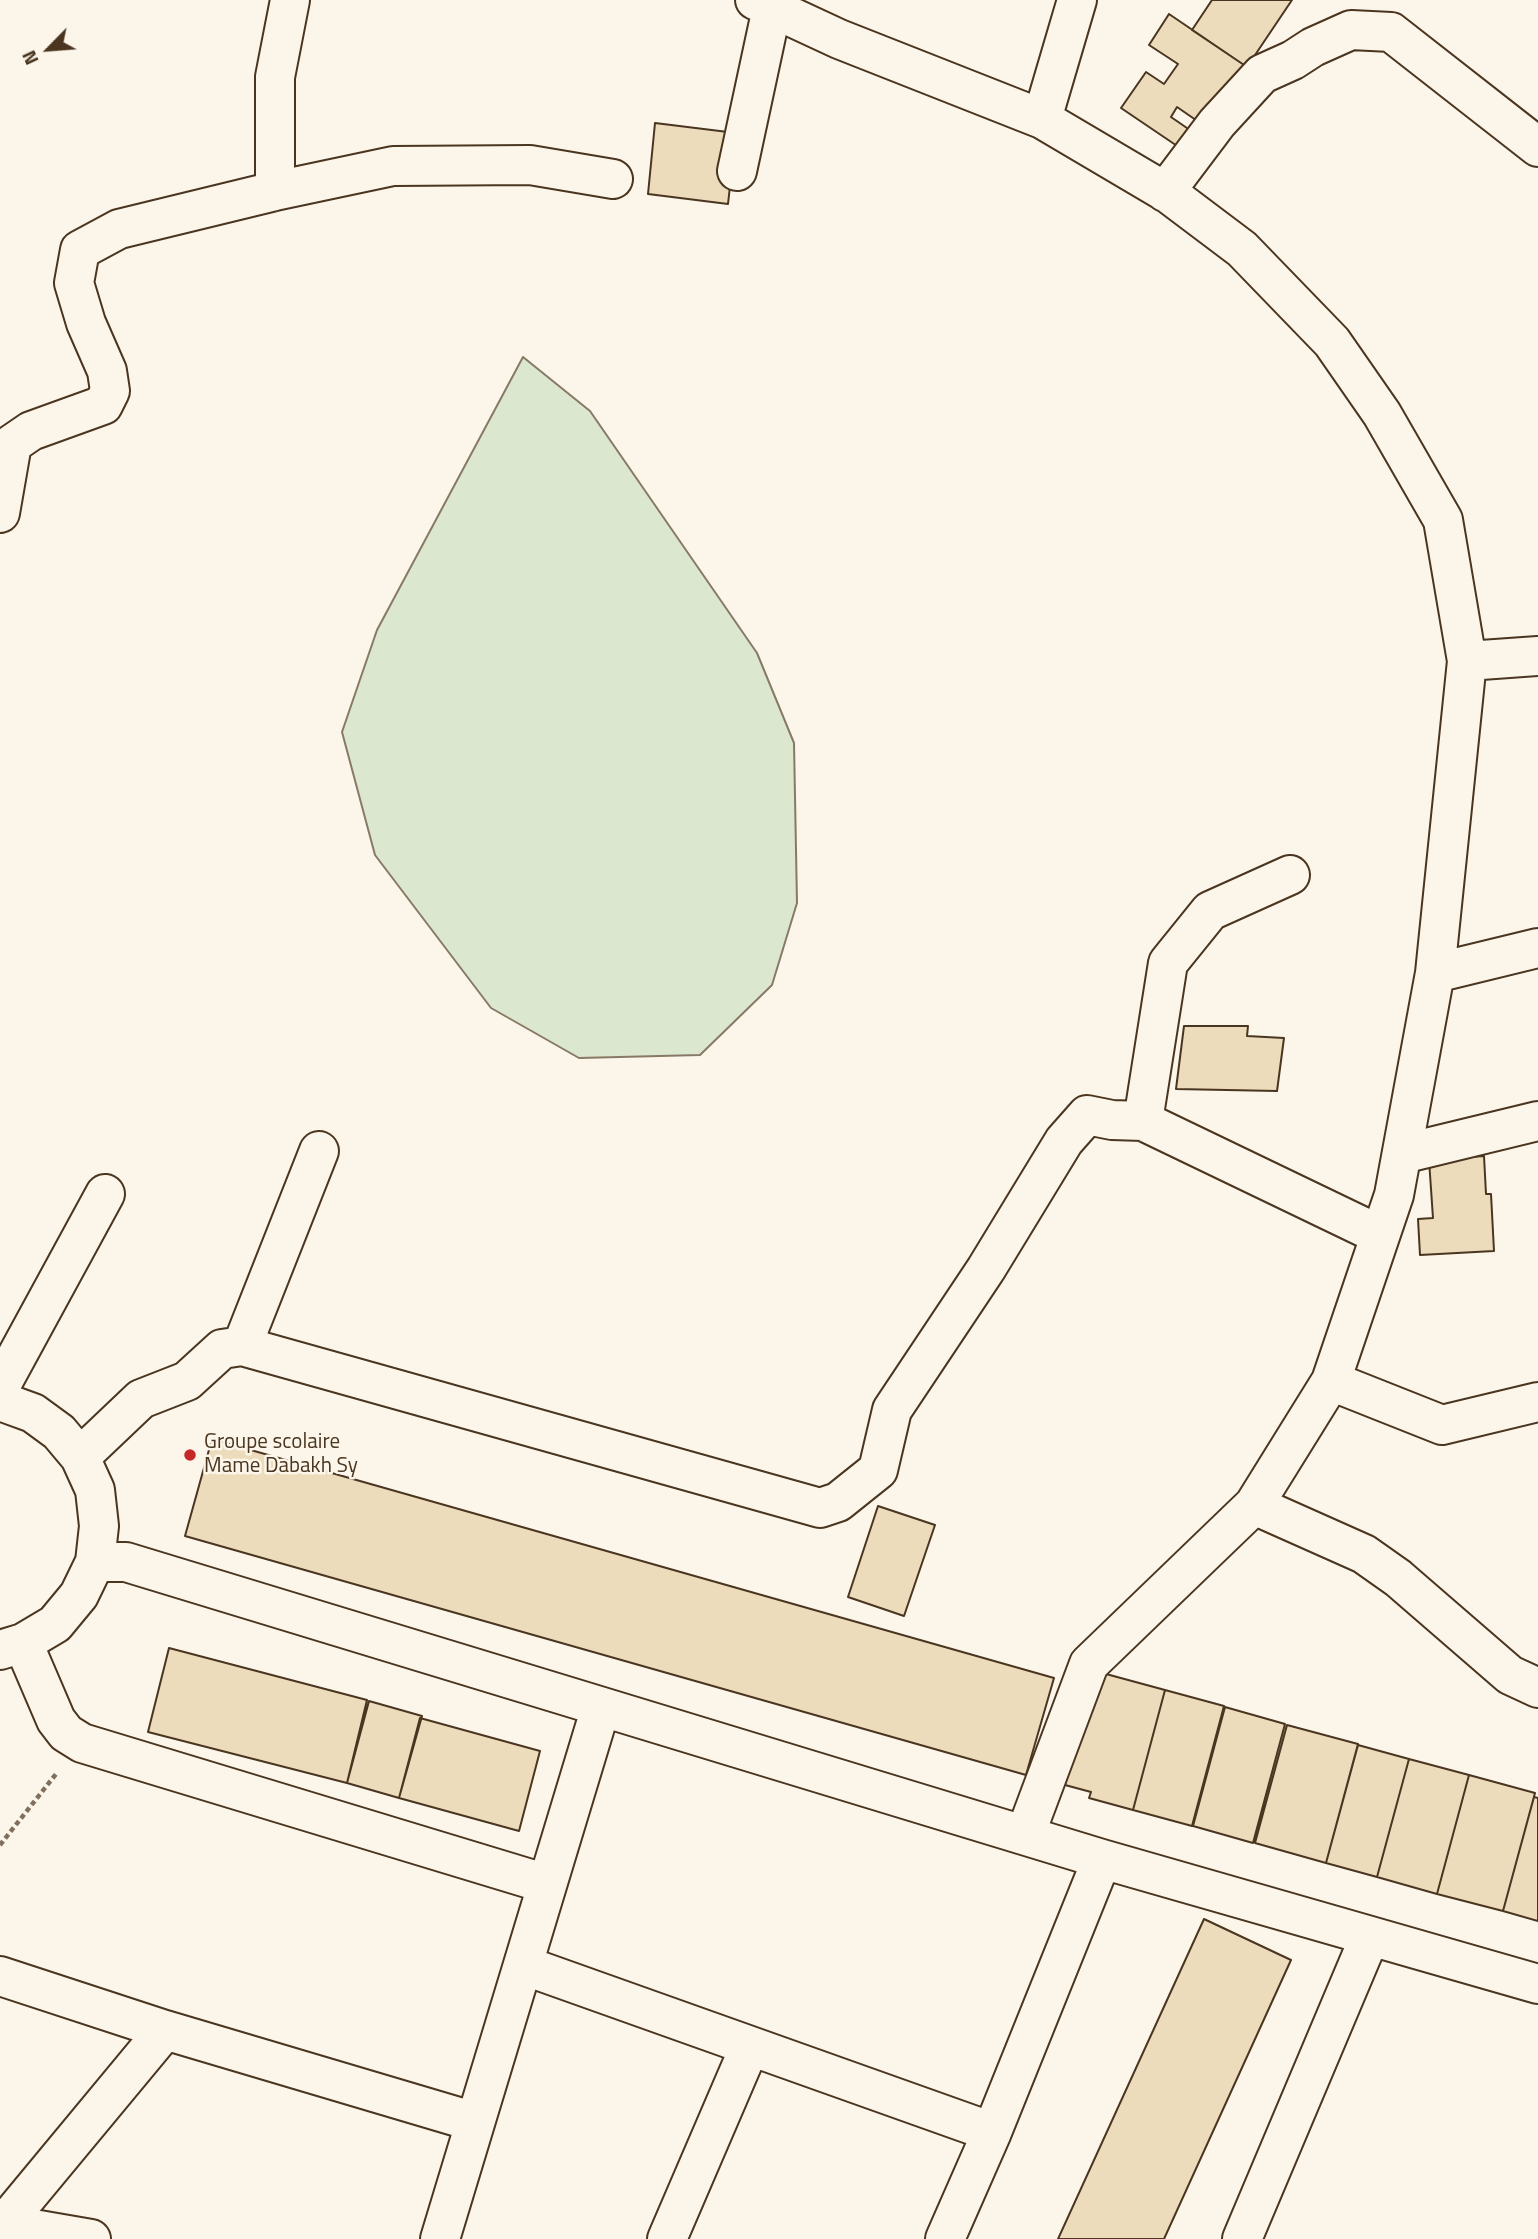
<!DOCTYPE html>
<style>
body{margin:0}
#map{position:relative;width:1538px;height:2239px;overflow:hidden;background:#fbf6e9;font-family:"Titillium Web",sans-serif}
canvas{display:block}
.north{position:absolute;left:14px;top:14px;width:70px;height:70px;-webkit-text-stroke:5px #fbf6e9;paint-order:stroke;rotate:245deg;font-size:19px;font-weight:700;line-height:28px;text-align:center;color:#4a3520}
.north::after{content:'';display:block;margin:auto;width:24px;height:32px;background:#4a3520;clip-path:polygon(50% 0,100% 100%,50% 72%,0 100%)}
</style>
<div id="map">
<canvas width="1538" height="2239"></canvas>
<div class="north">N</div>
</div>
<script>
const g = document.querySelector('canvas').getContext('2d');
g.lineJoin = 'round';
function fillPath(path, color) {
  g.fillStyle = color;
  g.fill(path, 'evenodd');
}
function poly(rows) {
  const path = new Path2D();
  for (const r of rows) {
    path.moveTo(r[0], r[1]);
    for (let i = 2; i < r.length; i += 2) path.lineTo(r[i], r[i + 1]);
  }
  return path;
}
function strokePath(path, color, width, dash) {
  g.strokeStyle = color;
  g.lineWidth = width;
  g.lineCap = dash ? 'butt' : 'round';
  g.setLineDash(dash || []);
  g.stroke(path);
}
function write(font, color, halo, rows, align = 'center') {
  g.font = font + ' "Titillium Web",sans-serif';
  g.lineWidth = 5;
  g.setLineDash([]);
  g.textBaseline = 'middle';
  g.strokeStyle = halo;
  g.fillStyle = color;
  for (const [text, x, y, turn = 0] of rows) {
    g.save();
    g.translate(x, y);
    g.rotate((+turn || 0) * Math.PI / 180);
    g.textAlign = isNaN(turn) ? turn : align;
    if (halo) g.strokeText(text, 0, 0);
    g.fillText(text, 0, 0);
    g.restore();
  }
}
const green = poly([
 [523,357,590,411,757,653,794,743,797,903,772,985,700,1055,579,1058,491,1008,375,855,342,732,377,630,523,357]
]);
const building = poly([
 [1212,0,1292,0,1247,67,1192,30,1212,0],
 [1169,14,1247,67,1206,127,1177,107,1171,117,1200,137,1189,154,1121,108,1146,72,1164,84,1178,64,1149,45,1169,14],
 [655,123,736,133,728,204,648,194,655,123],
 [1184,1026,1248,1026,1247,1036,1284,1038,1277,1091,1176,1089,1184,1026],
 [1484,1156,1486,1194,1491,1194,1494,1251,1420,1255,1418,1219,1433,1218,1429,1160,1484,1156],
 [212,1439,1054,1678,1026,1775,185,1536,212,1439],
 [878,1506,935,1525,904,1616,848,1597,878,1506],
 [169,1648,367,1700,347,1783,148,1732,169,1648],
 [1095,1671,1165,1690,1133,1810,1089,1798,1091,1792,1065,1785,1095,1671],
 [1165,1690,1224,1706,1192,1826,1133,1810,1165,1690],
 [369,1701,422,1716,399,1798,347,1783,369,1701],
 [1225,1707,1285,1724,1253,1843,1193,1826,1225,1707],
 [420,1718,540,1751,519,1831,399,1798,420,1718],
 [1287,1725,1358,1744,1326,1863,1255,1843,1287,1725],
 [1358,1745,1409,1759,1377,1877,1326,1863,1358,1745],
 [1409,1759,1469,1775,1437,1894,1377,1877,1409,1759],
 [1469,1775,1535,1793,1503,1911,1437,1894,1469,1775],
 [1534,1797,1538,1798,1538,1921,1503,1911,1534,1797],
 [1204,1919,1291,1960,1164,2239,1058,2239,1204,1919]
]);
const path = poly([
 [0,1845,56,1774]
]);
const minor = poly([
 [755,0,839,39,1042,119,1169,194,1242,249,1332,342,1382,414,1443,520,1467,661,1435,973,1394,1195,1331,1381,1254,1505,1089,1664,1025,1835],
 [1042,119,1077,0],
 [737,171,772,8],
 [275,191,275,77,290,0],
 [1165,192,1217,123,1262,74,1293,60,1313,47,1351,30,1391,32,1538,147],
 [0,513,12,444,31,431,103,405,110,391,107,371,86,323,74,283,80,250,119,229,275,191,393,166,530,165,613,179],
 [1467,661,1538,656],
 [1435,973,1538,948],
 [1143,1121,1168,963,1210,911,1290,875],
 [1402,1154,1538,1121],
 [242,1346,319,1151],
 [1331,1381,1442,1425,1538,1402],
 [0,1387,105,1194],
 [0,1401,33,1413,59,1432,80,1457,95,1490,99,1526,95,1562,79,1595,55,1624,23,1643,0,1650],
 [80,1457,141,1399,187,1381,222,1349,242,1346,820,1508,838,1502,878,1470,892,1410,986,1269,1064,1141,1087,1115,1112,1120,1143,1121,1380,1235],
 [1254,1505,1364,1554,1398,1578,1510,1675,1538,1688],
 [95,1562,126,1562,1102,1859,1538,1984],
 [23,1643,56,1720,66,1733,82,1743,547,1884],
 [523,1965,992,2132],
 [0,1976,165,2030,475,2122],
 [4,2224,91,2239],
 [0,2229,165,2030],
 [440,2239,601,1707],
 [667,2239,750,2046],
 [945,2239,992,2132,1102,1859],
 [1242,2239,1370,1936]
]);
const markers = [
 [190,1455,7,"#c62828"]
];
const poiNames = [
 ["Groupe scolaire",204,1443],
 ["Mame Dabakh Sy",204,1467]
];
fillPath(green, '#dce7d0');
strokePath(green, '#887966', 2);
fillPath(building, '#ecdcbc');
strokePath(building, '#4a3520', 2);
strokePath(minor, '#4a3520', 42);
strokePath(path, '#7f6f5c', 4.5, [5, 3.5]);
strokePath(minor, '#fbf6e9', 38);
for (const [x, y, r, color] of markers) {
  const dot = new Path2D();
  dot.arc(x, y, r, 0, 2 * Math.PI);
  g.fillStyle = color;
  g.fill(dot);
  strokePath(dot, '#fbf6e9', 2.5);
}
write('21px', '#4a3520', '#fbf6e9', poiNames, 'left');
</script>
